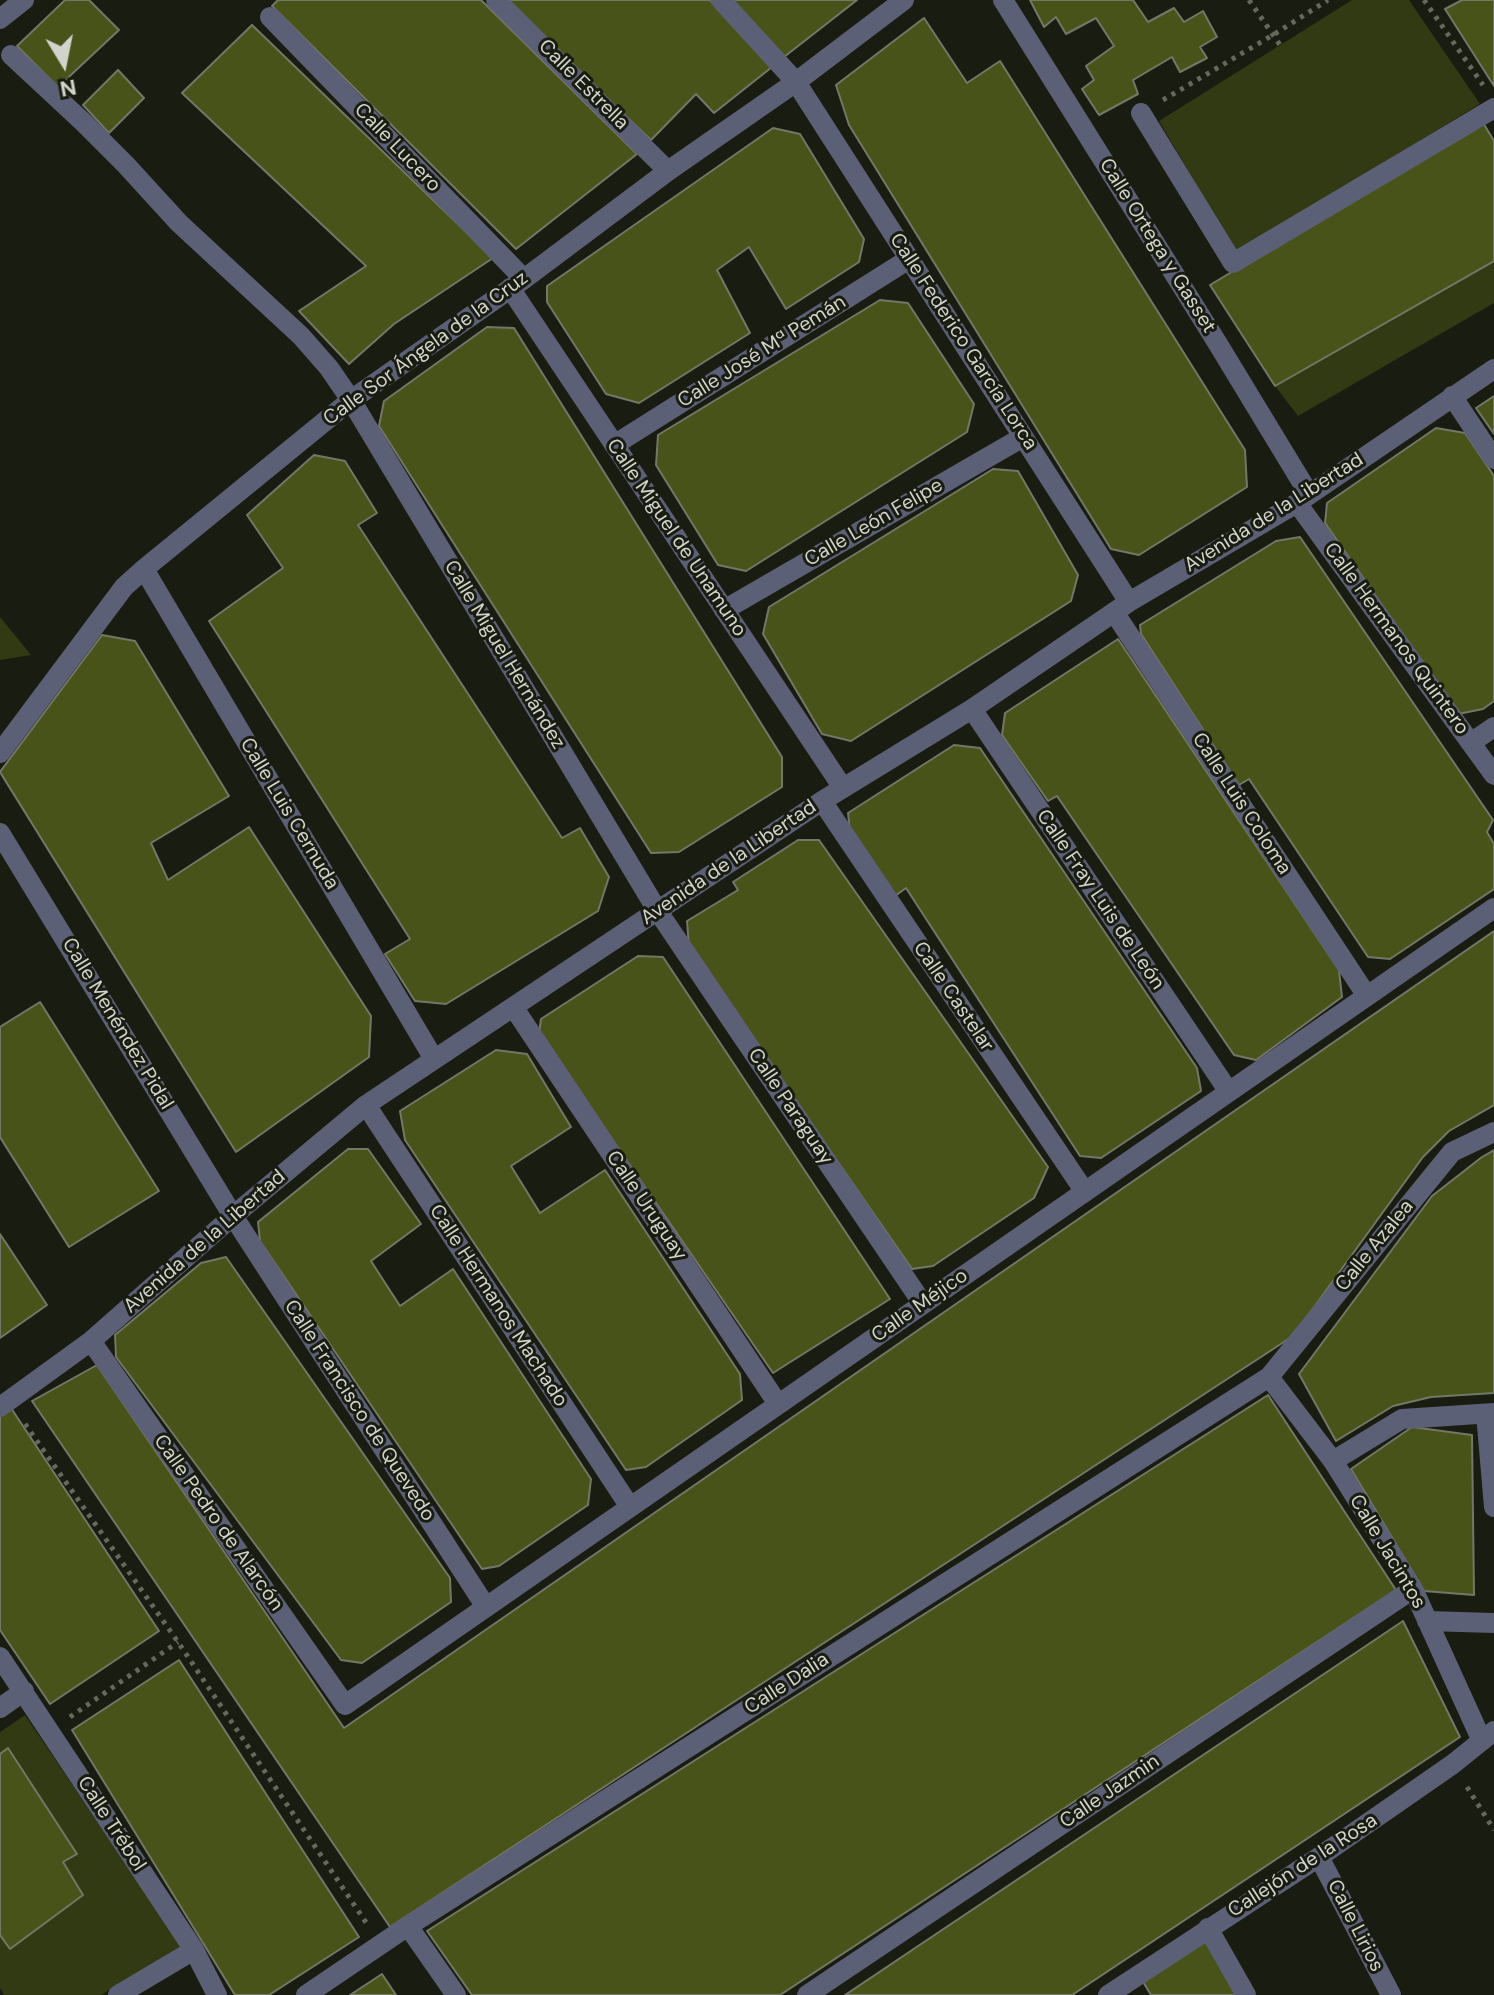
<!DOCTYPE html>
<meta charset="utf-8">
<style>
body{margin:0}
#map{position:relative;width:1494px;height:1995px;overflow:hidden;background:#191c10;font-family:"DM Sans",sans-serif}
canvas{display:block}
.north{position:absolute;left:24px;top:24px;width:80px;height:80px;-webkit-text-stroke:6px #191c10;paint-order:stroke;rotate:170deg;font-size:22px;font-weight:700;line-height:32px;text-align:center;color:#d2d4cc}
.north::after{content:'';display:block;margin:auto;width:28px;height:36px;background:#d2d4cc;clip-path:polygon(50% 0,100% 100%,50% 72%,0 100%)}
</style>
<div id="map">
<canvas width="1494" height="1995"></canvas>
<div class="north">N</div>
</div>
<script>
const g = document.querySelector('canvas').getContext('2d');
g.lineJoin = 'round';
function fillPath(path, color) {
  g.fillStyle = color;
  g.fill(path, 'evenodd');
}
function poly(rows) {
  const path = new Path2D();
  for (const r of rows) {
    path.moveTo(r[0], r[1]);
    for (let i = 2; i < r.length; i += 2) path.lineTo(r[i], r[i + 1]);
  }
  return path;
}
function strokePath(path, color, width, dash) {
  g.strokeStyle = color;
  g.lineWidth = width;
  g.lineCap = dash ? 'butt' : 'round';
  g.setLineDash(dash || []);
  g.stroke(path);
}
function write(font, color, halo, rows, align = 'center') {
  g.font = font + ' "DM Sans",sans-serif';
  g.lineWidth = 6;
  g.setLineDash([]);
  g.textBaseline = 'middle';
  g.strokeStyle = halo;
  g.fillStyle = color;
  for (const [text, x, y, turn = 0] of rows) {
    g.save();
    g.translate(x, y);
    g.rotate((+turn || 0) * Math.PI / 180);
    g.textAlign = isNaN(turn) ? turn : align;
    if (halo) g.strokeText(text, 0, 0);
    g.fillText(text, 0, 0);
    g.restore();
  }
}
const green = poly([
 [1352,0,1409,0,1480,104,1236,252,1159,121],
 [1494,261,1494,303,1298,416,1275,386],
 [0,617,31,655,0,660],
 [25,1715,182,1947,101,1995,4,1995,0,1988,0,1732]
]);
const building = poly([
 [65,0,89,0,119,30,58,87,17,46,65,0],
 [278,0,481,0,637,154,516,249,272,6,278,0],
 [503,0,710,0,772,67,714,113,696,94,651,140,503,0],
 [731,0,857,0,784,57,731,0],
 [1030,0,1133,0,1148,22,1174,8,1184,22,1203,11,1217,37,1200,47,1207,58,1180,72,1172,57,1133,80,1138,94,1099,115,1082,89,1094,80,1086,66,1114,46,1096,18,1066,34,1056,17,1044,27,1030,0],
 [1462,0,1494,0,1494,86,1445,9,1462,0],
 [924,18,967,83,1000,61,1245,450,1247,487,1139,555,1111,549,849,125,836,85,924,18],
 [252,25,493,258,394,324,349,364,299,311,366,266,182,93,252,25],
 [118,70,144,98,109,133,83,105,118,70],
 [1482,121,1494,141,1494,261,1275,386,1210,285,1482,121],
 [773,128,800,134,864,239,859,262,786,309,749,247,717,270,750,333,639,403,606,394,547,302,547,286,773,128],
 [880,300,908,303,974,404,967,432,746,571,718,565,656,465,658,435,880,300],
 [487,327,514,328,782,757,782,787,679,852,651,853,379,426,384,401,487,327],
 [1494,396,1494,434,1476,408,1494,396],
 [1436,428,1465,433,1494,476,1494,701,1483,709,1458,714,1325,523,1327,503,1436,428],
 [314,455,345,461,377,513,358,525,562,838,580,828,609,877,598,911,446,1004,415,1001,385,954,410,939,209,621,283,568,247,515,314,455],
 [993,469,1018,471,1078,575,1071,601,851,741,822,734,763,634,769,607,993,469],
 [1300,537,1493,820,1487,832,1494,844,1494,889,1390,959,1368,957,1249,779,1239,785,1141,634,1140,625,1276,541,1300,537],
 [102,635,135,641,229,796,151,843,168,880,249,827,371,1016,369,1057,236,1152,0,772,102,635],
 [1118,639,1339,970,1342,997,1256,1060,1234,1055,1057,796,1048,801,1002,735,1005,713,1118,639],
 [954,745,980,748,1197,1068,1201,1091,1101,1158,1080,1156,906,888,895,896,850,831,848,813,954,745],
 [798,840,819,840,1048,1167,1034,1198,933,1266,912,1269,689,947,687,921,738,890,733,882,798,840],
 [1494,931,1494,1105,1449,1131,1423,1157,1293,1336,390,1927,32,1401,97,1365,344,1728,1494,931],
 [638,956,663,957,890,1299,773,1373,539,1033,541,1019,638,956],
 [40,1002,159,1191,69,1247,0,1137,0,1027,40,1002],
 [496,1050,527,1054,571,1127,511,1166,540,1213,605,1170,740,1374,742,1400,646,1467,626,1470,405,1140,400,1111,496,1050],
 [348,1149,368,1149,421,1224,371,1261,400,1306,453,1269,591,1479,588,1505,499,1566,482,1569,260,1241,258,1222,348,1149],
 [1494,1150,1494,1393,1431,1397,1393,1406,1336,1441,1299,1374,1432,1196,1482,1157,1494,1150],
 [0,1234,47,1305,0,1338,0,1234],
 [226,1257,450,1578,451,1602,362,1663,341,1660,116,1357,115,1335,201,1263,226,1257],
 [1268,1395,1396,1590,780,1995,472,1995,427,1931,1268,1395],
 [11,1408,159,1631,50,1704,0,1630,0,1416,11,1408],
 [1412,1427,1472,1435,1474,1595,1424,1591,1351,1469,1412,1427],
 [1403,1621,1460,1737,1072,1995,845,1995,1403,1621],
 [179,1660,359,1937,269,1995,235,1995,72,1730,179,1660],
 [8,1748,77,1854,63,1862,83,1895,10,1949,0,1935,0,1754,8,1748],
 [1204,1938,1238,1995,1151,1995,1139,1975,1204,1938],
 [382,1974,396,1995,350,1995,382,1974]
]);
const path = poly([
 [1249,0,1280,45],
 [1424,0,1483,85],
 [1163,100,1273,35,1328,0],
 [25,1424,178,1642,367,1924],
 [70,1717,178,1642],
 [1467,1787,1494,1830]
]);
const minor = poly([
 [496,0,668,171],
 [721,0,796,82,1129,602],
 [1003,0,1218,344,1309,494],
 [270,17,524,279],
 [0,19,24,0],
 [11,55,83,122,126,165,179,223,301,336,329,368,351,400,657,910,923,1304],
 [1141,113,1233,263,1494,108],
 [510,288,843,788],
 [1452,396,1494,459],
 [614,445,909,259],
 [1297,503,1494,775],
 [144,569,434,1059],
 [724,610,1023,437],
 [1114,612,1367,996],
 [972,709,1229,1092],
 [1472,742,1494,727],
 [0,753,124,587,144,569,351,400,524,279,668,171,796,82,904,0],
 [822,801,1085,1192],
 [0,833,233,1216,486,1607],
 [514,1008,778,1404],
 [366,1105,630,1507],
 [91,1341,345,1705,1494,908],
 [1269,1377,1333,1461,1413,1589,1482,1741],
 [0,1407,91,1341,233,1216,366,1105,822,801,972,709,1129,602,1297,503,1494,369],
 [1486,1414,1494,1507],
 [1333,1461,1402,1419,1494,1413],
 [1427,1621,1494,1623],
 [0,1657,194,1950,217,1995],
 [0,1708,24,1691],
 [1319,1857,1391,1995],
 [408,1926,456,1995],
 [1208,1928,1246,1995],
 [118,1995,194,1950],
 [306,1995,408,1926,1269,1377,1452,1152,1494,1132],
 [807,1995,1413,1589],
 [1108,1995,1319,1857,1453,1764,1494,1731]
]);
const streetNames = [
 ["Calle Estrella",583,85,45],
 ["Calle Lucero",397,148,46],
 ["Calle Ortega y Gasset",1157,246,58],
 ["Calle Federico García Lorca",963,342,57],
 ["Calle Sor Ángela de la Cruz",426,349,-36],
 ["Calle José Mª Pemán",762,352,-32],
 ["Avenida de la Libertad",1274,513,-32],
 ["Calle León Felipe",874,523,-30],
 ["Calle Miguel de Unamuno",676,538,56],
 ["Calle Hermanos Quintero",1396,639,54],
 ["Calle Miguel Hernández",504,655,59],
 ["Calle Luis Coloma",1241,804,57],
 ["Calle Luis Cernuda",289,814,59],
 ["Avenida de la Libertad",729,863,-34],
 ["Calle Fray Luis de León",1100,900,56],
 ["Calle Castelar",953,997,56],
 ["Calle Menéndez Pidal",117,1024,59],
 ["Calle Paraguay",790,1107,56],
 ["Calle Uruguay",646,1206,56],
 ["Avenida de la Libertad",205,1242,-41],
 ["Calle Azalea",1375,1246,-51],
 ["Calle Hermanos Machado",498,1306,57],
 ["Calle Méjico",920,1306,-35],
 ["Calle Francisco de Quevedo",359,1411,57],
 ["Calle Pedro de Alarcón",218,1523,55],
 ["Calle Jacintos",1387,1552,59],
 ["Calle Dalia",787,1684,-33],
 ["Calle Jazmin",1110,1792,-34],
 ["Calle Trébol",111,1824,57],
 ["Callejón de la Rosa",1303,1866,-33],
 ["Calle Lirios",1355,1926,63]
];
fillPath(green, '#323a13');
fillPath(building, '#485319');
strokePath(building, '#727767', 2);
strokePath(path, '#65685d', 5, [4, 6]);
strokePath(minor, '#5c6077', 20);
write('20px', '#d2d4cc', '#191c10', streetNames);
</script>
